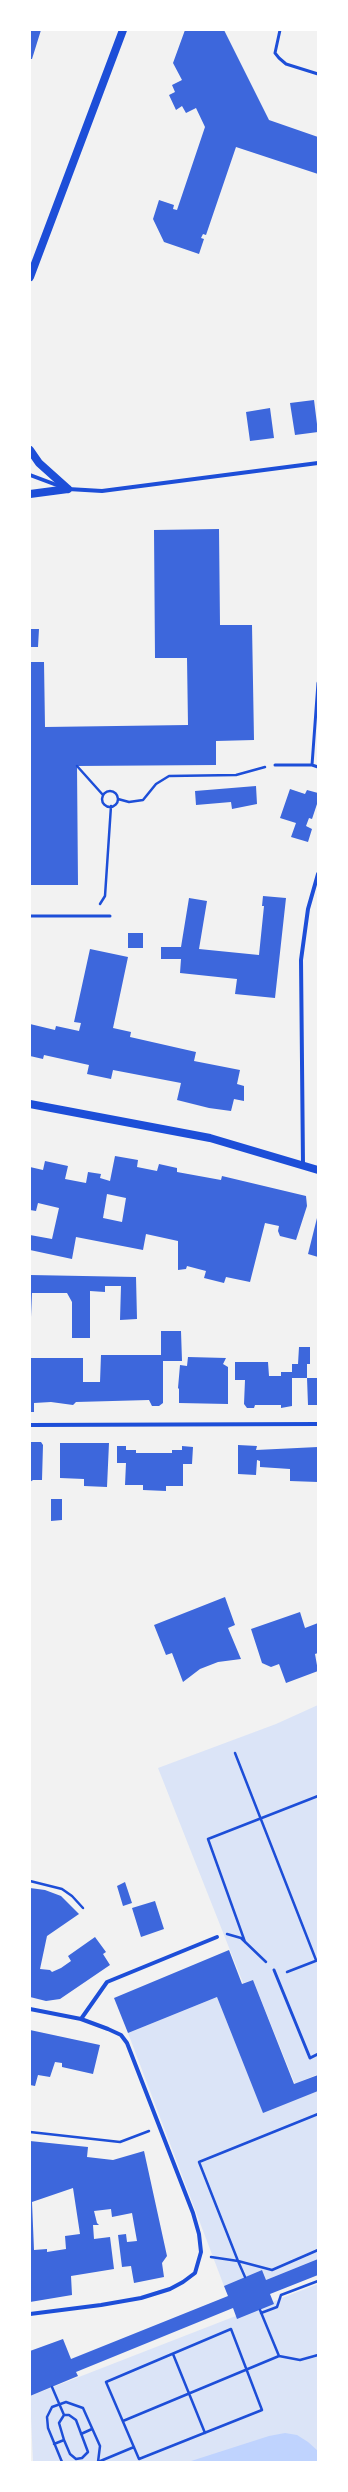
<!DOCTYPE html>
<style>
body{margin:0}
#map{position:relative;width:348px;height:2492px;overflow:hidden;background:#f2f2f2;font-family:Bitter,serif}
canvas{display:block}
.frame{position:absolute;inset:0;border:31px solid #fff;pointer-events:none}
</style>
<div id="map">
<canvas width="348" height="2492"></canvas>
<div class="frame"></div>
</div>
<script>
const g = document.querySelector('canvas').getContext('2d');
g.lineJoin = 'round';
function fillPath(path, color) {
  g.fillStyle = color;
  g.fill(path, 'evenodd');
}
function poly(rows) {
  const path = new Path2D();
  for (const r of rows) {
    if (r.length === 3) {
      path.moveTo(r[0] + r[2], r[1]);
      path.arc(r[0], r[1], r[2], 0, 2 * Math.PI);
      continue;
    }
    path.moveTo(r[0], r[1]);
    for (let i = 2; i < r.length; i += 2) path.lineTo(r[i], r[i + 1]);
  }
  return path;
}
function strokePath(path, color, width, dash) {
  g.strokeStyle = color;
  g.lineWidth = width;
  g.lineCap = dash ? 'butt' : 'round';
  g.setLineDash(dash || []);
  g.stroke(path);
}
const green = poly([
 [318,1705,318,2074,295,2084,253,1980,243,1983,158,1768,276,1724],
 [217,1997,263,2112,318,2091,318,2259,266,2280,262,2270,224,2286,128,2033],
 [318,2284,318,2462,33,2462,30,2396]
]);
const water = poly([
 [285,2433,297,2435,308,2442,318,2451,318,2462,188,2462,269,2436]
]);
const building = poly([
 [30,30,41,30,32,59,30,59],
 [185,30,224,30,269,120,318,137,318,174,236,147,206,235,203,234,201,238,204,239,199,254,164,242,153,219,159,200,174,205,173,209,177,210,205,127,196,108,186,113,182,106,176,110,169,95,175,92,172,85,182,80,173,63],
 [314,400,318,432,295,435,290,403],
 [270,408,274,438,250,441,246,412],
 [219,529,220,625,252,625,254,740,216,741,216,765,77,766,78,885,30,885,30,662,44,662,45,727,188,725,187,658,155,658,154,530],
 [30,629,39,629,38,647,30,647],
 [256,786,257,804,232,809,231,802,196,805,195,791],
 [290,789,305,794,307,790,318,793,318,801,312,819,309,818,306,826,312,829,308,842,291,837,296,823,280,818],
 [263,896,286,898,275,998,235,994,237,979,180,973,181,959,161,959,161,947,181,947,189,898,207,901,199,949,259,955,264,906,262,906],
 [128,933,143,933,143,948,128,948],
 [90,949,128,957,113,1028,131,1032,130,1037,196,1052,194,1061,240,1070,237,1084,244,1086,244,1101,234,1099,231,1111,209,1108,177,1100,181,1083,113,1070,111,1079,87,1074,89,1065,44,1055,43,1059,30,1056,30,1024,55,1030,56,1026,79,1031,81,1023,74,1022],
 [115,1156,138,1160,137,1167,157,1171,159,1164,177,1168,177,1172,221,1180,222,1176,306,1196,307,1206,296,1240,280,1236,278,1231,279,1226,265,1223,250,1282,226,1277,224,1283,204,1278,206,1271,187,1266,186,1269,178,1270,178,1241,146,1234,143,1250,76,1237,72,1259,30,1250,30,1235,52,1239,59,1208,38,1203,36,1211,30,1210,30,1167,43,1170,45,1161,68,1166,65,1179,86,1183,88,1172,101,1174,100,1178,110,1181],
 [107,1194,126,1198,122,1222,103,1218],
 [317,1218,318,1218,318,1257,308,1254],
 [30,1275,136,1277,137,1319,120,1320,121,1286,105,1286,105,1292,90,1291,90,1338,72,1338,72,1302,67,1293,32,1293,30,1341],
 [161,1331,181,1331,182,1361,163,1361,163,1403,159,1406,152,1406,149,1400,76,1402,73,1405,51,1402,34,1403,34,1412,30,1412,30,1358,83,1358,83,1382,100,1382,101,1355,161,1355],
 [299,1347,310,1347,310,1364,307,1364,307,1378,292,1378,292,1406,281,1408,281,1405,255,1405,254,1408,247,1408,244,1404,245,1380,235,1380,235,1362,268,1362,269,1376,281,1376,281,1372,292,1372,292,1364,298,1364],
 [188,1357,226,1358,223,1364,228,1367,228,1404,179,1403,179,1389,178,1388,180,1365,187,1366],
 [307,1378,318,1378,318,1405,308,1405],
 [30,1442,41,1442,43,1445,42,1480,33,1480,30,1482],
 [60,1443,109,1443,107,1487,84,1486,84,1479,60,1478],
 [238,1445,257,1446,256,1450,318,1447,318,1482,290,1481,290,1469,260,1467,260,1461,257,1460,256,1475,238,1474],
 [117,1446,126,1446,126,1450,136,1450,136,1453,172,1453,172,1450,182,1450,182,1446,193,1447,192,1464,183,1464,183,1486,166,1486,166,1491,143,1490,143,1485,125,1485,126,1463,117,1463],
 [51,1499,62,1499,62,1520,51,1521],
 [225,1597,235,1625,228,1628,241,1659,218,1662,200,1669,183,1682,172,1653,166,1655,154,1625],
 [300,1612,305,1628,318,1623,318,1653,315,1654,318,1671,286,1683,279,1664,271,1667,262,1663,251,1629],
 [125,1882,132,1903,123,1906,117,1886],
 [30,1888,45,1890,61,1896,79,1914,47,1936,40,1969,50,1970,52,1972,61,1968,71,1961,68,1956,95,1937,106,1952,103,1954,110,1965,60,1999,46,2001,30,1997],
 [155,1901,164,1929,141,1937,132,1908],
 [229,1950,242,1984,253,1980,294,2084,318,2075,318,2091,263,2113,217,1997,128,2033,114,1998],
 [30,2030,100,2045,93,2074,62,2067,62,2063,55,2062,50,2077,38,2075,35,2086,30,2085],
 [30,2141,88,2147,87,2157,113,2160,144,2151,167,2256,162,2263,164,2277,134,2283,131,2266,122,2267,118,2235,126,2234,127,2242,137,2241,132,2213,112,2217,111,2209,94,2211,97,2223,99,2225,93,2225,94,2239,110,2237,114,2269,71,2276,72,2295,30,2302],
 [73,2188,80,2234,65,2236,66,2249,47,2252,47,2249,34,2250,32,2202],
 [318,2259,318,2275,270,2294,274,2304,237,2319,233,2308,76,2372,78,2376,30,2396,30,2351,63,2339,71,2359,228,2296,224,2286,262,2270,266,2280]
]);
const path = poly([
 [77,766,103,795],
 [110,799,8],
 [118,799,129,802,143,800,156,784,169,776,236,775,265,767],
 [100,904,105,896,111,806],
 [235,1753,316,1960],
 [30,1881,62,1889,72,1896,83,1908],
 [227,1934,241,1938,266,1962],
 [245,1942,208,1839,318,1796],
 [287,1972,318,1960],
 [318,2114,199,2162,238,2261,272,2270,318,2250],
 [30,2132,120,2142,149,2131],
 [211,2257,238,2261,245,2277],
 [260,2310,279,2356],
 [261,2313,277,2307,281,2295,318,2281],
 [231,2329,262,2410,139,2459,106,2382,231,2329],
 [173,2354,205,2433],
 [52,2387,64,2415],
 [64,2415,69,2415,76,2420,88,2452,82,2458,76,2459,70,2454,64,2440,59,2423,64,2415],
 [123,2421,279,2356,300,2360,318,2355],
 [81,2434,92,2429],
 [54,2444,64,2440],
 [62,2462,48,2428,47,2417,52,2407,66,2402,83,2408,100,2446,98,2462],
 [98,2462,134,2447]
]);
const service = poly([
 [280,30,275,53,279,58,286,64,318,74],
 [318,683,312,765,318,767],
 [275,765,312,765],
 [30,916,110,916],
 [274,1970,310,2058,318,2054]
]);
const minor = poly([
 [30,475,62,487],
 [68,489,102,491,318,463],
 [303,1165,301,960,308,909,318,874],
 [30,1425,318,1424],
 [30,2009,81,2019,108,2029,121,2035,127,2043,193,2213,199,2234,201,2252,195,2273,183,2282,170,2289,141,2298,101,2305,30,2314],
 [81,2019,107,1982,217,1937]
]);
const secondary = poly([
 [30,277,123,30],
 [30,450,39,463,68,489],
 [30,494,68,489],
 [30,1104,210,1138,318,1170]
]);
fillPath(green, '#dbe4f7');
fillPath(water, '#bfd3fe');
fillPath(building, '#3d67dc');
strokePath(path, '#1d4ed8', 2.5);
strokePath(service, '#1d4ed8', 3);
strokePath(minor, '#1d4ed8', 4);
strokePath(secondary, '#1d4ed8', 8);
</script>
